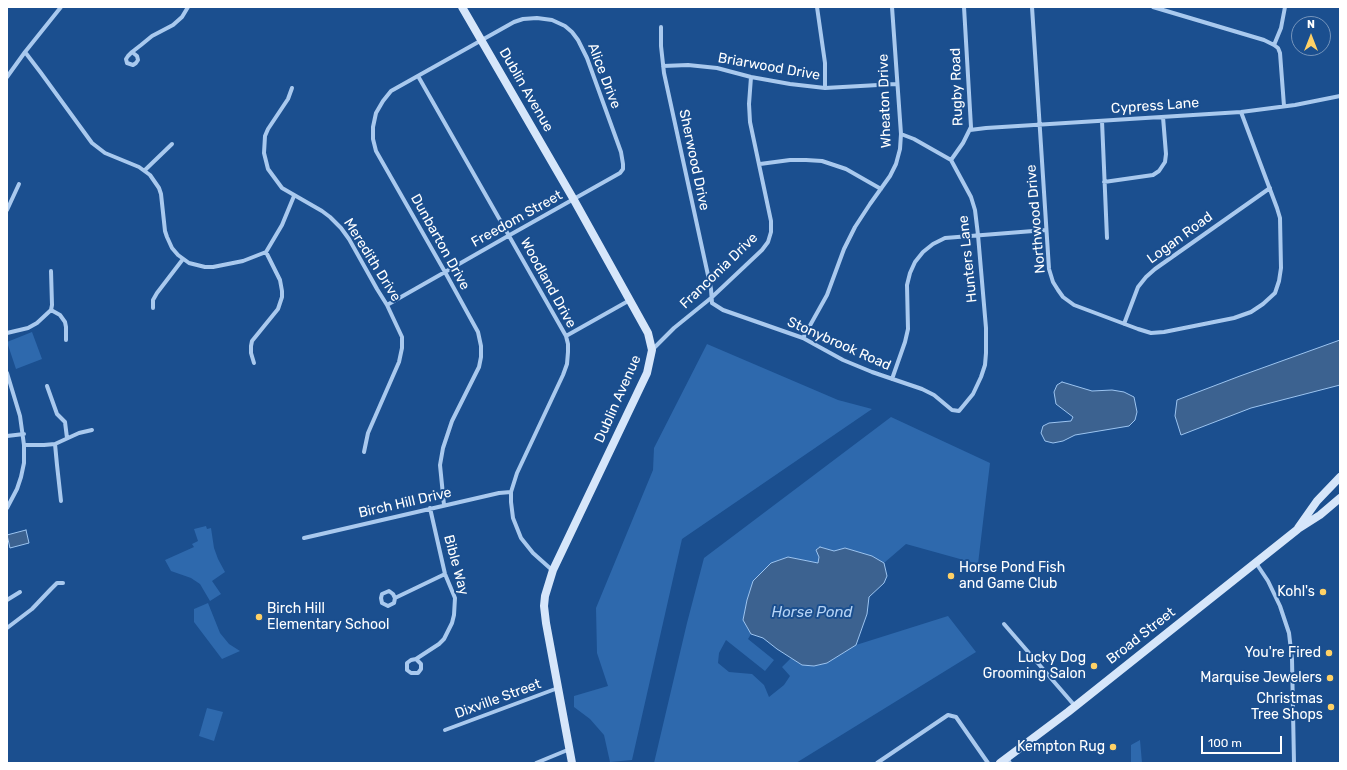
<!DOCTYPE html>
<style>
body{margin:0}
#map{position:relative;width:1347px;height:770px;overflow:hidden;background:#1b4f8f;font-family:Rubik,sans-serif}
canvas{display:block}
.frame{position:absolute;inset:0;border:8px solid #fff;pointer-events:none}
.north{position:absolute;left:1291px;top:16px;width:40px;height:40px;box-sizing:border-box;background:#1b4f8f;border:1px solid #7695bc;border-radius:50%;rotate:0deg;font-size:11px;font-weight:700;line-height:16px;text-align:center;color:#fff}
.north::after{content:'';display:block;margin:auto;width:14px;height:18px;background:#ffd166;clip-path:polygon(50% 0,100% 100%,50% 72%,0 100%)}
.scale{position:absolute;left:1201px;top:736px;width:81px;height:18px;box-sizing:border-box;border:2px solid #fff;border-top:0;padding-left:5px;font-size:12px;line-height:14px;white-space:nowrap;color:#fff;-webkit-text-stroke:3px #1b4f8f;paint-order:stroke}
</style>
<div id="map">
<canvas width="1347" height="770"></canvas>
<div class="frame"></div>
<div class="north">N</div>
<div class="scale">100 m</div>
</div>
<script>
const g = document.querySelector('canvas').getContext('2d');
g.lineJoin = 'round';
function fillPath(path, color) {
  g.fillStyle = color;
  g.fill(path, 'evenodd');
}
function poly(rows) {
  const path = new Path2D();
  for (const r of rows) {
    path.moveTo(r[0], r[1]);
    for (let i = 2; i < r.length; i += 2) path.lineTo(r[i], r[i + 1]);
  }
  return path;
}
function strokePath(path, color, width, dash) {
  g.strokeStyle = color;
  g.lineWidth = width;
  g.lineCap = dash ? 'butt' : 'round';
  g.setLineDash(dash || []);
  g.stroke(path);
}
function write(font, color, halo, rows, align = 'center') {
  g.font = font + ' Rubik,sans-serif';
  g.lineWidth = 4;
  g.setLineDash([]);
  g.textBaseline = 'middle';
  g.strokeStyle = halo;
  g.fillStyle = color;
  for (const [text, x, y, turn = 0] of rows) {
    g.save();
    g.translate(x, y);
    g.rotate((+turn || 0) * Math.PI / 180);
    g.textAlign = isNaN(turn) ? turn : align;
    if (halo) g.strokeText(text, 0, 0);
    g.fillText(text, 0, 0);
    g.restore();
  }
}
const green = poly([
 [32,332,42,359,16,369,7,342],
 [707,344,838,400,872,409,682,539,632,760,610,762,604,735,590,719,574,707,574,696,608,686,597,653,596,608,653,470,654,448],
 [891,417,990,463,978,564,906,544,884,563,872,556,845,548,834,551,820,547,818,563,788,557,771,563,753,581,743,620,751,634,748,639,774,660,765,671,726,640,719,653,718,663,729,672,752,674,764,685,769,697,784,685,790,676,782,667,791,658,802,665,814,666,827,663,856,645,948,616,976,652,796,763,654,763,687,623,704,558],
 [206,526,207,529,211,528,214,548,218,559,225,572,212,581,221,594,210,601,200,584,191,578,171,571,165,560,194,547,192,544,198,541,194,529],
 [208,603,220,633,229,644,240,651,222,659,194,622,194,609],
 [207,708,223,712,214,741,199,736],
 [1140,740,1142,763,1131,763,1131,745]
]);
const water = poly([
 [1340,340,1340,385,1251,408,1181,435,1175,416,1177,400,1240,376,1340,340],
 [1062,382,1092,391,1112,390,1124,392,1134,397,1137,412,1135,420,1129,426,1075,435,1063,441,1053,443,1045,441,1041,433,1043,426,1049,423,1071,421,1073,417,1056,404,1054,392,1057,385,1062,382],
 [26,530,29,543,10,548,7,535,26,530],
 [820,547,834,551,845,548,872,556,884,563,887,576,884,583,869,597,867,614,856,645,827,663,814,666,802,665,777,649,763,638,751,634,743,620,747,600,753,581,771,563,788,557,818,563,819,557,816,550,820,547]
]);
const street = poly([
 [817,7,825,63,825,88],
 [1032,7,1049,269,1053,282,1058,290,1063,297,1074,305,1138,329,1151,333,1164,332,1234,318,1251,312,1263,304,1275,293,1279,281,1281,268,1280,218,1277,208,1241,112],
 [1153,7,1264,40,1274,45,1278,48,1280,53,1284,106],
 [661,27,661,46,664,73,711,289,712,303,723,310,803,338,843,360,872,372,922,389,934,395,952,410,959,411,973,394,981,377,985,365,986,353,986,328,978,235,975,210,971,197,951,160,914,139,901,134],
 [1274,45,1281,28,1285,7],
 [25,52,41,73,92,143,105,153,139,167,150,175,159,188,161,194,165,231,167,237,172,248,178,255,189,263,205,267,213,267,243,261,266,252,282,225,294,196],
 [132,52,137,56,138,60,136,63,133,65,127,63,126,59,128,56,132,52,141,45,152,36,173,25,182,17,188,7],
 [663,66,688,65,717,68,751,77,790,84,825,88,896,84],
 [418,76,566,336,568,344,568,352,567,364,563,375,517,473,511,492,511,502,513,518,521,538,533,553,552,570],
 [7,77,25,52,61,7],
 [292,88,288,99,268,129,265,136,264,153,268,169,282,188,322,211,330,217,341,228,349,239,377,289,387,305,402,337,402,348,399,362,368,433,364,452],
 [1102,121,1107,238],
 [970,130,986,128,1241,112,1295,105,1340,96],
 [951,160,963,143,971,127,964,7],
 [760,164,790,160,806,160,822,161,846,169,881,189],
 [145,170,172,144],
 [1104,182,1153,175,1159,171,1165,162,1166,154,1163,117],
 [7,210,19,184],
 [387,305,445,272,508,236,620,173,623,169,623,164,621,152,587,58,578,40,572,32,565,26,552,20,537,18,523,19,514,22,391,91,383,101,376,113,373,127,373,139,376,151,445,272,478,332,481,346,481,357,479,367,452,421,443,448,440,465,444,505],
 [153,308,153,300,157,293,183,259],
 [51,310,60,315,65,322,66,327,66,340],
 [1124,324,1138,287,1146,277,1155,269,1270,188],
 [7,333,28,328,37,323,51,310,52,305,51,271],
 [566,336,630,300],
 [803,338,827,295,844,249,855,227,870,204,890,176,896,164,900,149,901,134,892,7],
 [653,349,674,328,711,298,762,250,768,242,771,232,771,221,750,122,749,104,751,77],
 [254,363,251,353,251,346,252,341,278,309,282,297,282,291,280,280,266,252],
 [7,373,20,416,24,445,24,463,21,477,17,489,7,508],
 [892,379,905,342,908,329,907,285,910,273,915,262,923,252,933,244,945,238,1046,230],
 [47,386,57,414,65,422,67,438],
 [7,436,24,434],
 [55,444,57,465,61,501],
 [24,445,44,445,55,444,79,433,92,430],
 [304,538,499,493,511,492],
 [1256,563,1268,581,1280,606,1289,633,1292,659,1294,763],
 [395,598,394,603,388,606,382,603,381,598,382,594,389,591,393,594,395,598,445,574],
 [7,600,20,592],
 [1004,624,1075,706],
 [7,628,32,609,51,589,57,583,63,583],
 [416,659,421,664,421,669,418,673,411,673,407,670,407,663,411,660,416,659,439,644,444,639,452,623,454,615,455,598,445,574,430,508],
 [445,730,558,688],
 [1007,758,1010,763],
 [536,763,570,749],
 [877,763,948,715,956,717,988,763]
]);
const secondary = poly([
 [462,7,574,200,633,306,648,333,652,350,647,373,553,570,545,596,544,606,546,623,572,763],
 [1298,528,1317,501,1340,477],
 [1000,763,1068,712,1298,529,1320,515,1340,498]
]);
const markers = [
 [951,576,4,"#ffd166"],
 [1323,592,4,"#ffd166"],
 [259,617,4,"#ffd166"],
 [1329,653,4,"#ffd166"],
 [1094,666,4,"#ffd166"],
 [1330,678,4,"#ffd166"],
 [1331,707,4,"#ffd166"],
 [1113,747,4,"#ffd166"]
];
const streetNames = [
 ["Briarwood Drive",769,67,10],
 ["Alice Drive",604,76,69],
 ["Rugby Road",957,87,-92],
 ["Dublin Avenue",526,90,60],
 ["Wheaton Drive",885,101,-92],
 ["Cypress Lane",1155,106,-4],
 ["Sherwood Drive",694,160,78],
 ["Freedom Street",517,219,-29],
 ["Northwood Drive",1036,219,-95],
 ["Logan Road",1180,238,-36],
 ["Dunbarton Drive",440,242,61],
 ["Hunters Lane",968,259,-96],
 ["Meredith Drive",372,260,58],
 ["Franconia Drive",719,271,-44],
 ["Woodland Drive",548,283,61],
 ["Stonybrook Road",839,344,24],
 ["Dublin Avenue",618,399,-66],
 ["Birch Hill Drive",405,503,-13],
 ["Bible Way",456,565,75],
 ["Broad Street",1141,636,-38],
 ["Dixville Street",498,699,-20]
];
const poiNames = [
 ["Horse Pond Fish",959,568,"left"],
 ["and Game Club",959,584,"left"],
 ["Kohl's",1315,592],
 ["Birch Hill",267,609,"left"],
 ["Elementary School",267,625,"left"],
 ["You're Fired",1321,653],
 ["Lucky Dog",1086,658],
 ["Grooming Salon",1086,674],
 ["Marquise Jewelers",1322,678],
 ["Christmas",1323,699],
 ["Tree Shops",1323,715],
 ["Kempton Rug",1105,747]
];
const waterNames = [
 ["Horse Pond",812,613]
];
fillPath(green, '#2e69ad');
fillPath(water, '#3c6290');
strokePath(water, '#9cc4f0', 1);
strokePath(street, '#a9c9ee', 4);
strokePath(secondary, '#d6e6fa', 8);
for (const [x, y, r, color] of markers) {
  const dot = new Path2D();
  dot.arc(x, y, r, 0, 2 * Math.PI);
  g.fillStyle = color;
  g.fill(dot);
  strokePath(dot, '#1b4f8f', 1.5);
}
write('14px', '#fff', '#1b4f8f', streetNames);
write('14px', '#fff', '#1b4f8f', poiNames, 'right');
write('italic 15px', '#b5d3f5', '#1b4f8f', waterNames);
</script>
